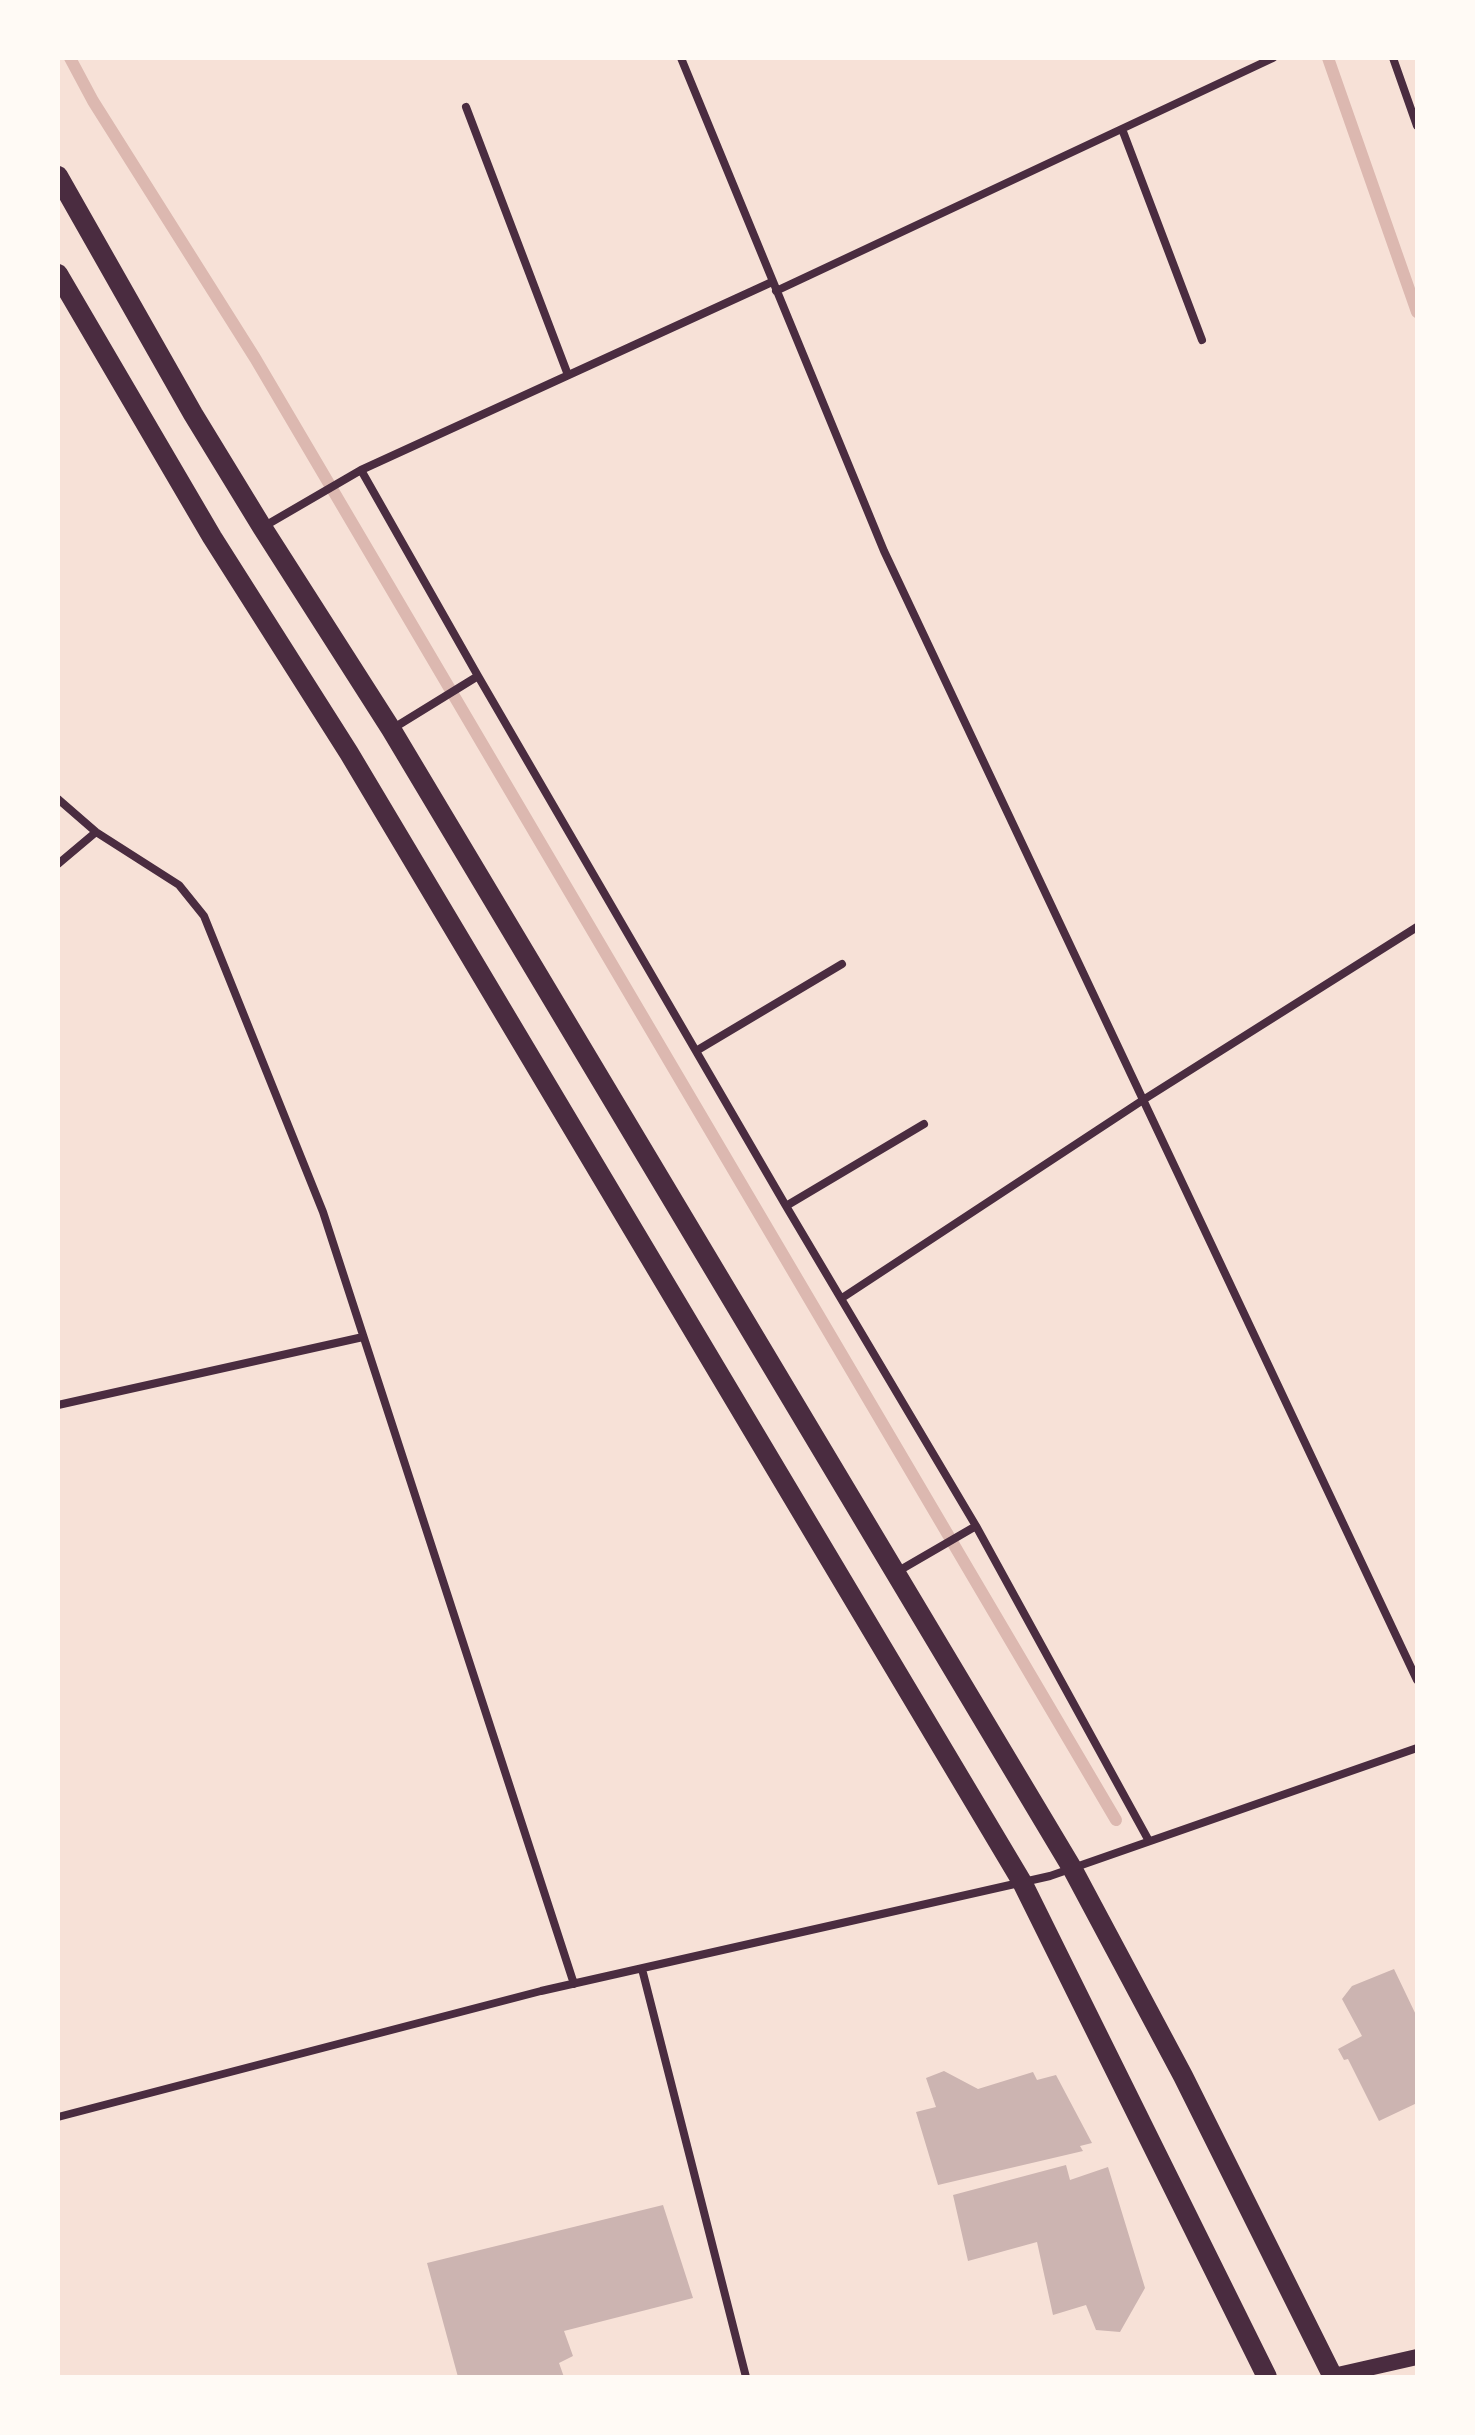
<!DOCTYPE html>
<style>
body{margin:0}
#map{position:relative;width:1475px;height:2435px;overflow:hidden;background:#f7e1d7;font-family:Helvetica,sans-serif}
canvas{display:block}
.frame{position:absolute;inset:0;border:60px solid #fffaf5;pointer-events:none}
</style>
<div id="map">
<canvas width="1475" height="2435"></canvas>
<div class="frame"></div>
</div>
<script>
const g = document.querySelector('canvas').getContext('2d');
g.lineJoin = 'round';
function poly(rows) {
  const path = new Path2D();
  for (const r of rows) {
    path.moveTo(r[0], r[1]);
    for (let i = 2; i < r.length; i += 2) path.lineTo(r[i], r[i + 1]);
  }
  return path;
}
function strokePath(path, color, width, dash) {
  g.strokeStyle = color;
  g.lineWidth = width;
  g.lineCap = dash ? 'butt' : 'round';
  g.setLineDash(dash || []);
  g.stroke(path);
}
function fillPath(path, color) {
  g.fillStyle = color;
  g.fill(path, 'evenodd');
}
const stream = poly([
 [70,58,93,101,255,358,1116,1820],
 [1328,58,1417,312]
]);
const building = poly([
 [1394,1969,1417,2017,1417,2103,1379,2121,1348,2059,1344,2060,1338,2049,1362,2036,1342,1999,1352,1986],
 [944,2071,978,2089,1033,2072,1037,2080,1056,2075,1092,2143,1080,2146,1083,2151,938,2185,916,2112,936,2107,926,2078],
 [1066,2165,1070,2180,1108,2167,1145,2288,1120,2332,1096,2330,1086,2305,1053,2315,1037,2242,968,2261,953,2195],
 [663,2205,693,2298,564,2331,573,2356,559,2363,564,2377,458,2377,427,2263]
]);
const minor = poly([
 [681,58,884,551,1417,1680],
 [1393,58,1417,126],
 [466,107,568,375],
 [1122,129,1202,340],
 [776,291,1273,58],
 [361,470,478,676,786,1206,976,1526,1149,1841],
 [263,527,361,470,772,282],
 [392,729,478,676],
 [58,799,96,832,179,885,204,916,323,1212,574,1984],
 [58,864,96,832],
 [696,1051,842,964],
 [786,1206,924,1124],
 [842,1298,1143,1100,1417,927],
 [58,1405,363,1337],
 [895,1573,976,1526],
 [642,1969,746,2377],
 [58,2117,541,1991,1050,1876,1417,1748]
]);
const secondary = poly([
 [1329,2377,1417,2357]
]);
const primary = poly([
 [58,176,193,414,262,527,391,729,1072,1868,1183,2076,1333,2377],
 [58,274,212,537,349,753,1022,1882,1267,2377]
]);
strokePath(stream, '#dcb8b0', 12);
fillPath(building, '#ccb4b1');
strokePath(minor, '#4a2c40', 8);
strokePath(secondary, '#4a2c40', 16);
strokePath(primary, '#4a2c40', 20);
</script>
